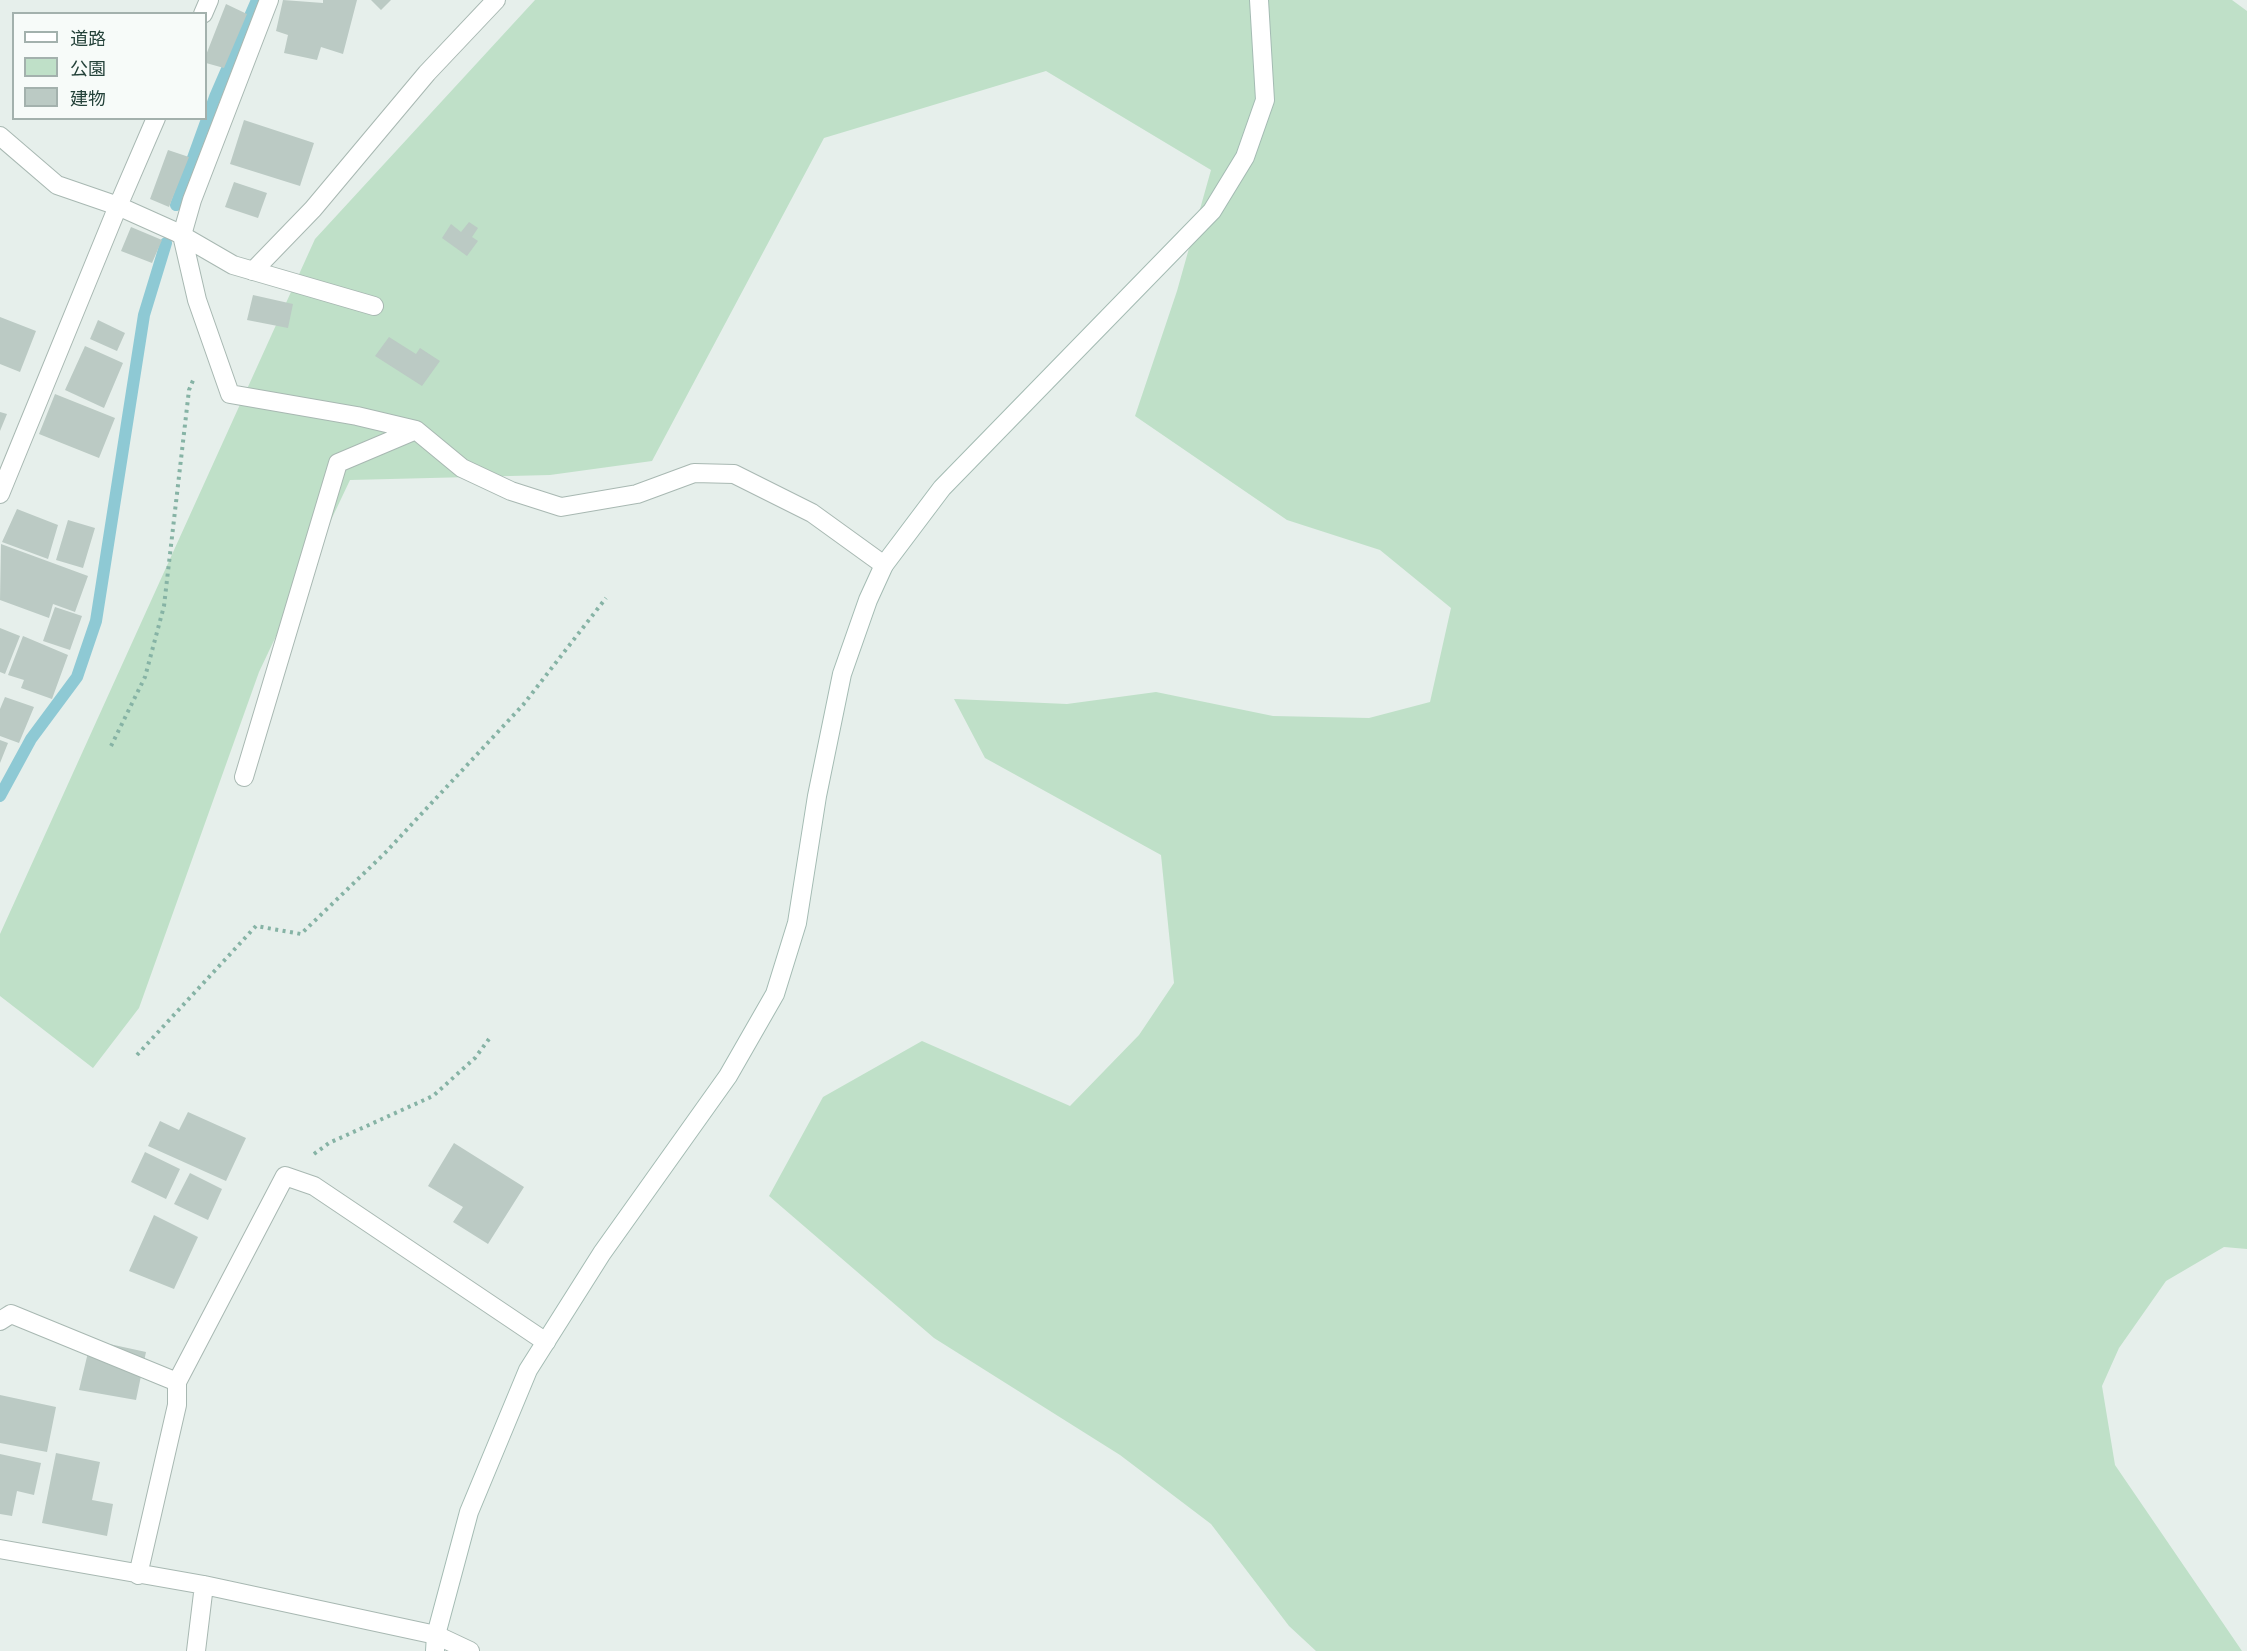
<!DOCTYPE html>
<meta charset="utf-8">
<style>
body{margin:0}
#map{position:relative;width:2247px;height:1651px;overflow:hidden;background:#e6efeb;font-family:"Noto Sans","Noto Sans JP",sans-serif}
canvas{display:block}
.legend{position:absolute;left:12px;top:12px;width:195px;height:108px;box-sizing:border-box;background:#f7fbf9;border:2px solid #a3b1ad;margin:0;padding:8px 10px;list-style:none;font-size:18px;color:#24423a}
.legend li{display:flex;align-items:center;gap:12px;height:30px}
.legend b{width:30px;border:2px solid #a3b1ad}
</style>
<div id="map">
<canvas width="2247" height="1651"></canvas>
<ul class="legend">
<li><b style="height:8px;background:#fff"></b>道路</li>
<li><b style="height:16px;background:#bfe0c8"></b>公園</li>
<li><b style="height:16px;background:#bbcac4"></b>建物</li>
</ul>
</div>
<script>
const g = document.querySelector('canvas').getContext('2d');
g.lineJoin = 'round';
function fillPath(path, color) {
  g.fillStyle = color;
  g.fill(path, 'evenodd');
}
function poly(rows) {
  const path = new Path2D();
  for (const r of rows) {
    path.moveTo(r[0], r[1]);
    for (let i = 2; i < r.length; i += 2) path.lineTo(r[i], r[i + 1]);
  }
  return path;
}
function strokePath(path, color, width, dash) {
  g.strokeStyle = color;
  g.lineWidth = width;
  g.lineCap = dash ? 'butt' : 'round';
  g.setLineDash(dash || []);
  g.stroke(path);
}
const green = poly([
 [535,0,2232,0,2247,11,2247,1249,2224,1247,2166,1281,2119,1348,2102,1386,2115,1465,2242,1651,1316,1651,1289,1626,1211,1524,1120,1455,934,1338,769,1196,823,1097,922,1041,1070,1106,1139,1035,1174,983,1161,855,985,758,954,699,1067,704,1156,692,1273,716,1369,718,1430,702,1451,608,1380,550,1287,520,1135,416,1177,291,1211,170,1046,71,824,138,652,461,550,475,350,480,259,672,139,1008,93,1068,0,996,0,934,315,239]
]);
const stream = poly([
 [176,205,215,97,257,0],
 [0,796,31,739,77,677,96,621,144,315,166,243]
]);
const building = poly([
 [283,0,323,3,323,0,357,0,343,54,321,47,317,60,284,53,288,35,276,31],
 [371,0,391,0,381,10],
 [226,4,247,14,224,68,206,63,206,55],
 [244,120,314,143,300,186,230,164],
 [168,150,189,157,169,207,150,199],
 [234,182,267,193,258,218,225,207],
 [469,222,478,228,472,237,478,241,467,256,442,238,451,224,461,232],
 [131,227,162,240,152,263,121,251],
 [253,295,293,304,288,328,247,320],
 [0,317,36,331,20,372,0,364],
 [98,320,125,333,117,351,90,339],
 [389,337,416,354,420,348,440,361,422,386,375,356],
 [85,346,123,363,104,408,65,390],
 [55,394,115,418,99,458,39,434],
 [0,412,7,414,0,431],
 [17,509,58,525,48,559,2,542],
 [68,520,95,528,83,568,56,560],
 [1,544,88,576,75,612,53,604,49,618,0,600],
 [55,607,82,616,70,650,43,641],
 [0,628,20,636,5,674,0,672],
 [23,636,68,655,52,699,21,688,24,680,8,675],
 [5,697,34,707,19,743,0,736,0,709],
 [0,740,8,743,0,763],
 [188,1112,246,1138,226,1181,148,1146,160,1121,179,1130],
 [454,1143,524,1187,488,1244,453,1222,463,1207,428,1186],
 [145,1152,180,1169,166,1199,131,1182],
 [190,1173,222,1189,208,1220,174,1204],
 [154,1215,198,1237,174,1289,129,1271],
 [91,1340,146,1352,136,1400,79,1390],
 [0,1395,56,1407,47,1452,0,1443],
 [56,1453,100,1462,92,1500,113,1504,107,1536,42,1523],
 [0,1454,41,1463,34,1495,17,1491,12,1516,0,1514]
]);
const path = poly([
 [111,746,145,677,164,606,189,390,194,378],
 [137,1055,256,926,301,934,385,853,523,705,606,598],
 [314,1154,329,1143,433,1096,475,1058,489,1039]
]);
const lane = poly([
 [182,235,192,200,269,0],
 [253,271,313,209,427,73,496,0]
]);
const street = poly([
 [203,14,209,0],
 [0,136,57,185,118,206,176,232,233,265,374,306],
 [182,235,197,300,230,394,357,416,416,430,462,468,511,491,561,507,637,494,694,473,734,474,812,513,884,565],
 [0,494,118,206,156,118],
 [244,777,338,463,416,430],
 [0,1321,11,1314,177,1382],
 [0,1549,204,1585,436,1635,470,1651],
 [138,1575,177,1405,177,1382,285,1176,314,1186,546,1342],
 [196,1651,204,1585]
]);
const secondary = poly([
 [435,1651,436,1635,469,1512,528,1370,602,1253,728,1076,775,994,797,923,817,796,842,674,868,600,884,565,942,488,1212,211,1245,157,1265,100,1259,0]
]);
fillPath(green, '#bfe0c8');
strokePath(stream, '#8ec9d4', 12);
fillPath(building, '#bbcac4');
strokePath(lane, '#a8b8b2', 20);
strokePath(street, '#a8b8b2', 20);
strokePath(secondary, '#a4bbb3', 20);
strokePath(path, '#86b3a5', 4, [3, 4.5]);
strokePath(lane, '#fff', 18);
strokePath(street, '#fff', 18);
strokePath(secondary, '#fff', 18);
</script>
